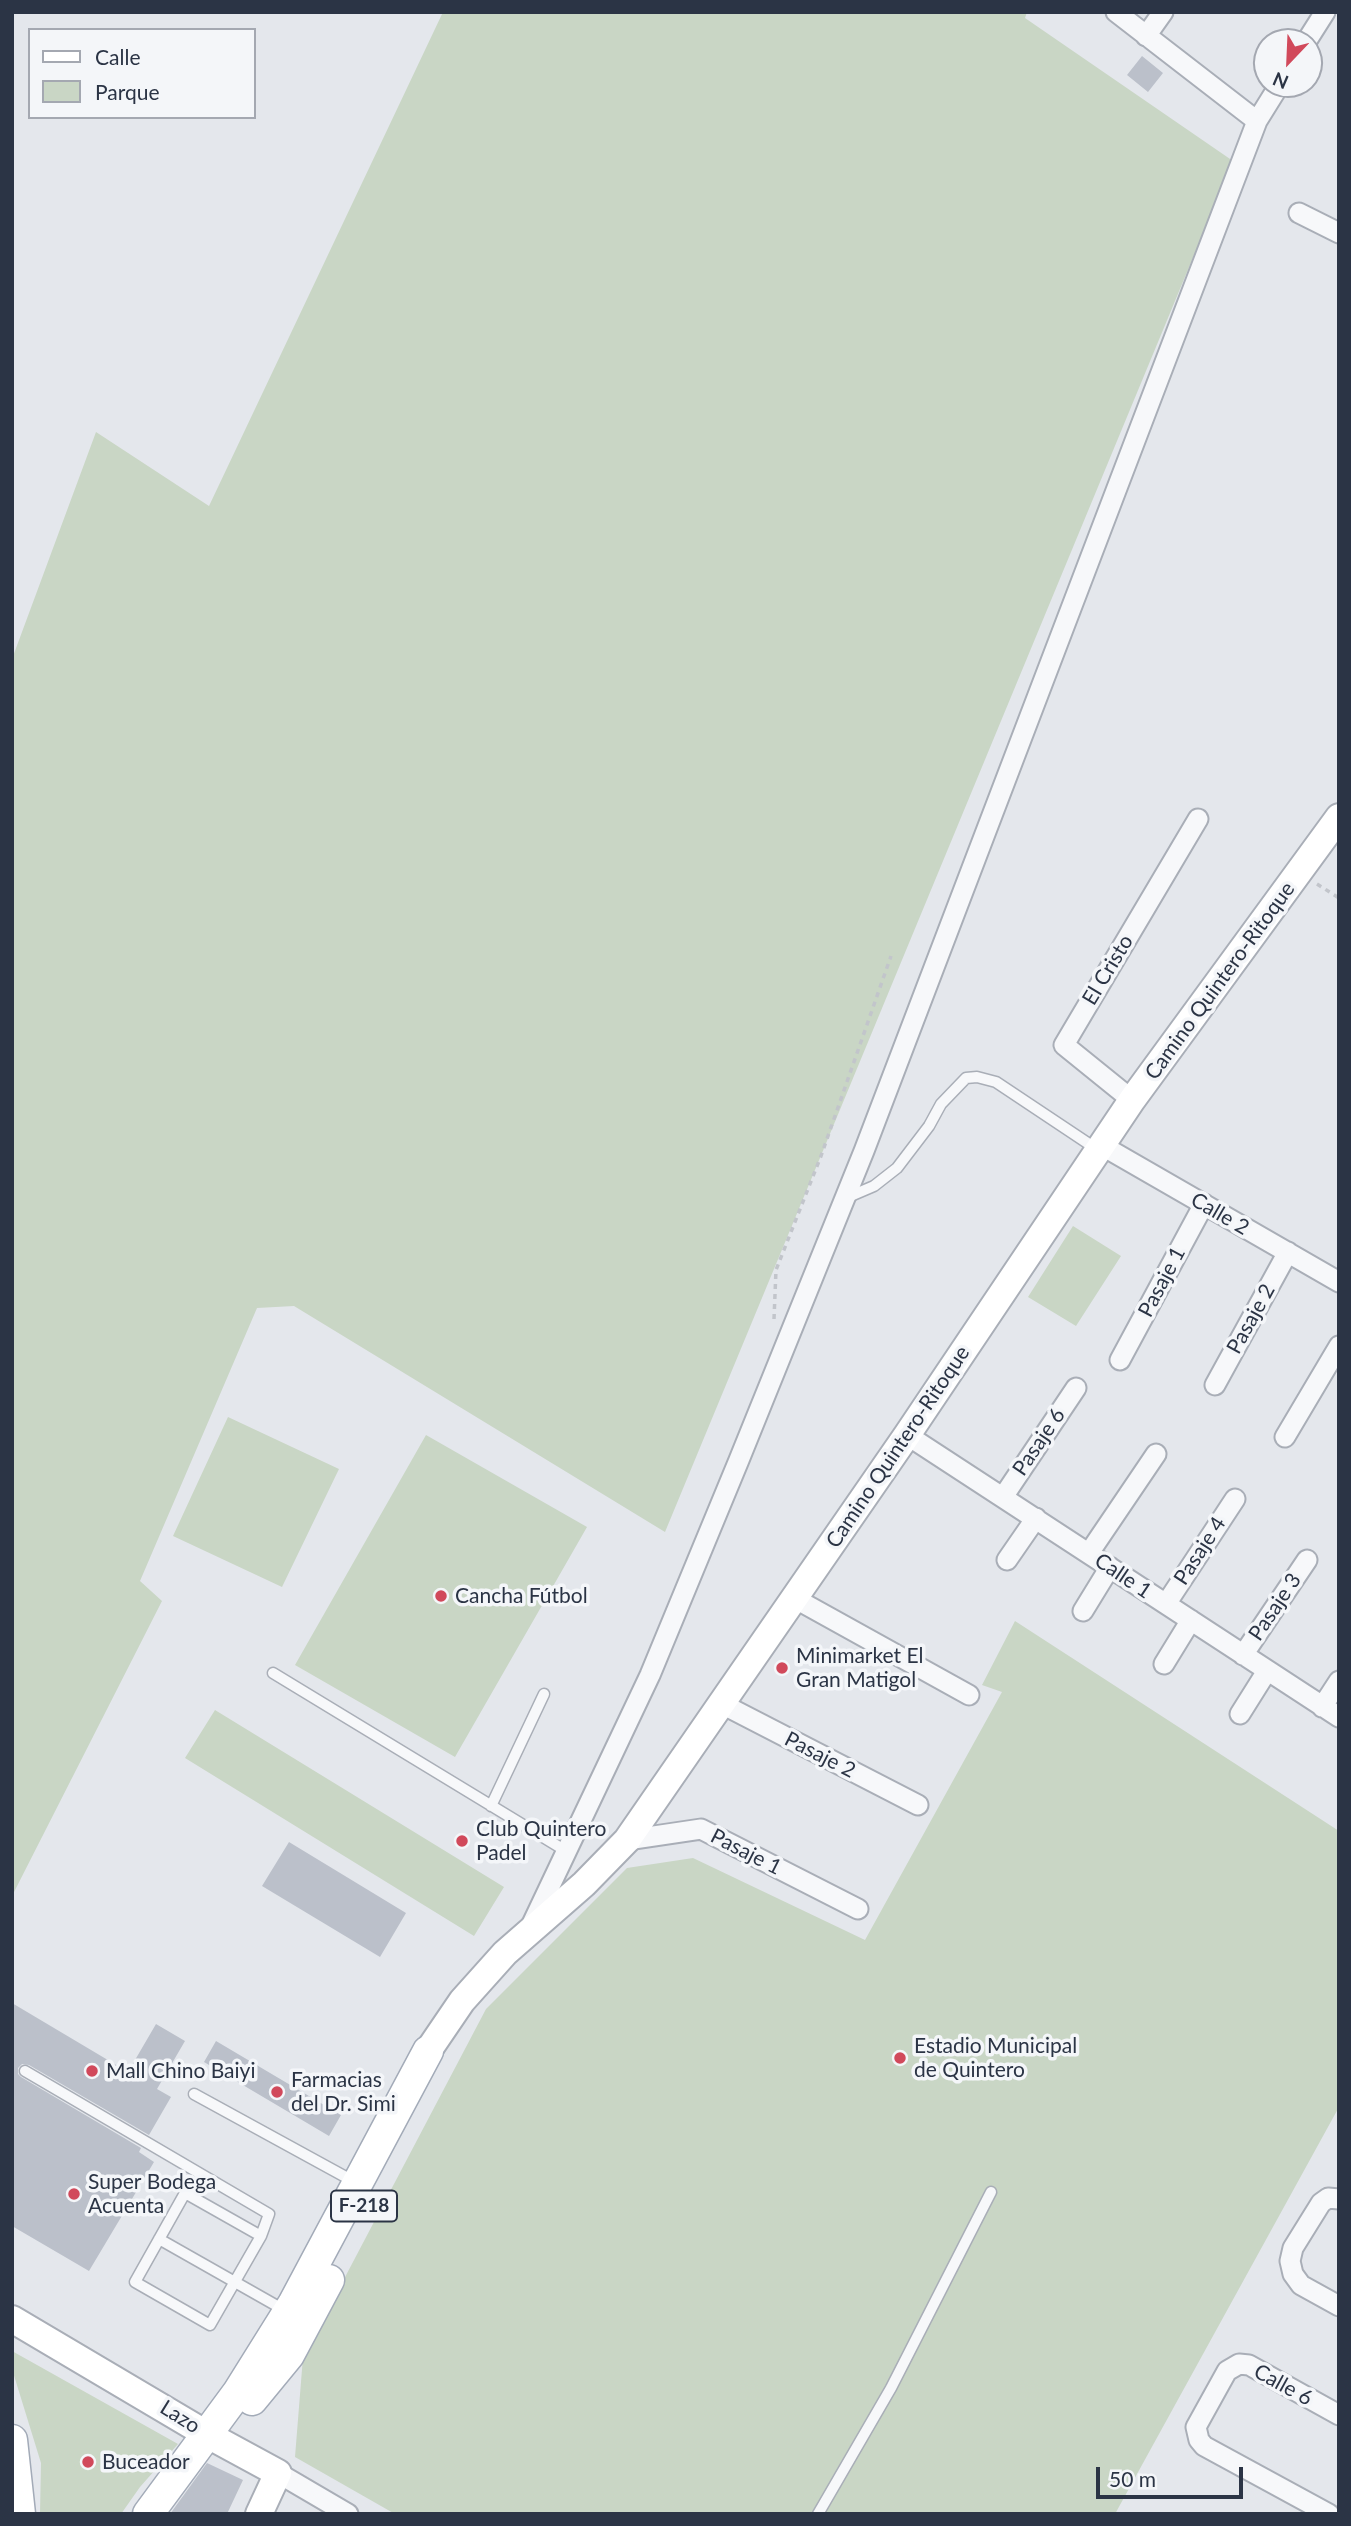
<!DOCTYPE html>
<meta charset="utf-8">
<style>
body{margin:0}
#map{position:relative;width:1351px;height:2526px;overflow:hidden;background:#e4e7ec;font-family:Lato,sans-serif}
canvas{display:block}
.frame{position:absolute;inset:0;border:14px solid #2b3445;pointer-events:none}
.legend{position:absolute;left:28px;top:28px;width:228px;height:91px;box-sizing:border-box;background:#f4f6f9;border:2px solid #a4a8b1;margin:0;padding:9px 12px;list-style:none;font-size:21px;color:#2b3445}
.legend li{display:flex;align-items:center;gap:14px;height:35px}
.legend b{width:35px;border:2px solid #a4a8b1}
.north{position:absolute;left:1253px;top:28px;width:70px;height:70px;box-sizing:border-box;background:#f4f6f9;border:2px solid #a4a8b1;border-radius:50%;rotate:203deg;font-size:19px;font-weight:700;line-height:28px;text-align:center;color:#2b3445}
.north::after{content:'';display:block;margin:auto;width:24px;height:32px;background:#d1495b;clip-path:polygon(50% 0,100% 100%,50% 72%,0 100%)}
.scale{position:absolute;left:1096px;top:2467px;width:147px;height:32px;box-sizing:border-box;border:4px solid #2b3445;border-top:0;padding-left:9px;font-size:21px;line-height:24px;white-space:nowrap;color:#2b3445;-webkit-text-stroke:5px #f4f6f9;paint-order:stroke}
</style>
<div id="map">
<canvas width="1351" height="2526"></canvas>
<div class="frame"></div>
<ul class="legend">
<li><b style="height:9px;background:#fff"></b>Calle</li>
<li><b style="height:19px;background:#c9d6c5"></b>Parque</li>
</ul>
<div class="north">N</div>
<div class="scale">50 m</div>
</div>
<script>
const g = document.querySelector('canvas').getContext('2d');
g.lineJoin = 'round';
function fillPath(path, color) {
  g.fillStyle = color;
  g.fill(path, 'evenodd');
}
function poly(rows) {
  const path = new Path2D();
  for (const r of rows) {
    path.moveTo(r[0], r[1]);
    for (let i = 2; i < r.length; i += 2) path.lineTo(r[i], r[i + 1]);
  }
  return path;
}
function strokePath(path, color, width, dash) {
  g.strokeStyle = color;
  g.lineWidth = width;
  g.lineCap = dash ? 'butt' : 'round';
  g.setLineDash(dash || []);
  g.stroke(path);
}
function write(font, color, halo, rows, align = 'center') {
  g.font = font + ' Lato,sans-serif';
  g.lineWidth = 7;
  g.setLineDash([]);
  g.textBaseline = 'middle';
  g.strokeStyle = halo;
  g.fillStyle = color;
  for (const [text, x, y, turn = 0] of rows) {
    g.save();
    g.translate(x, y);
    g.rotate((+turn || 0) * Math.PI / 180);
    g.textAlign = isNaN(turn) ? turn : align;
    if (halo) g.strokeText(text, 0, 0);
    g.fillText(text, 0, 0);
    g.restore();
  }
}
const green = poly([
 [443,12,1027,12,1025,18,1233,161,665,1532,294,1306,257,1308,140,1581,162,1601,12,1896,12,659,96,432,209,506],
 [1073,1226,1121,1256,1076,1326,1028,1297],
 [228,1417,339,1469,282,1587,173,1536],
 [426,1435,587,1527,455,1757,295,1665],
 [1015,1621,1339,1831,1339,2107,1115,2514,395,2514,295,2457,303,2357,486,2009,627,1868,693,1858,865,1940,1002,1692,982,1685],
 [215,1710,504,1887,474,1936,185,1758],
 [12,2351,178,2444,140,2487,121,2514,40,2514,41,2463,12,2369]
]);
const building = poly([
 [1142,56,1163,73,1148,92,1127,75],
 [289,1842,406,1913,380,1957,262,1886],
 [12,2003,128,2072,156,2024,185,2041,157,2089,171,2097,149,2135,29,2065,22,2064,18,2068,18,2074,21,2077,141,2148,139,2152,154,2162,89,2271,12,2226],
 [216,2041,341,2115,329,2136,204,2062],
 [207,2463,243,2480,227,2514,170,2514]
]);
const path = poly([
 [1317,884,1339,898],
 [774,1319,776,1270,821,1156,891,956]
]);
const lane = poly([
 [846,1198,874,1186,897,1168,929,1126,941,1104,966,1078,977,1077,996,1082,1098,1150],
 [273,1673,566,1851],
 [491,1806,544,1694],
 [25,2071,269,2214,261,2236],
 [194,2094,353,2181],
 [185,2193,261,2236,210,2325,135,2282,185,2193],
 [159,2239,286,2311],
 [818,2514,891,2388,991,2192]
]);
const street = poly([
 [1116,12,1257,121],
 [1146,36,1163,12],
 [1306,42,1325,12],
 [1299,213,1339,233],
 [1132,1100,1064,1045,1198,819],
 [1101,1145,1339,1282],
 [1120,1360,1204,1204],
 [1215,1385,1288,1252],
 [907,1435,1339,1717],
 [1285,1437,1339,1346],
 [1003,1497,1076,1388],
 [1089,1553,1156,1454],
 [1007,1560,1036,1518],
 [794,1598,969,1695],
 [1166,1604,1235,1499],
 [1083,1611,1110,1567],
 [1243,1655,1307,1560],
 [1164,1664,1191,1620],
 [722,1704,918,1805],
 [1322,1707,1339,1681],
 [1240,1714,1267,1671],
 [627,1840,701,1829,858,1909],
 [531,1926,650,1675,739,1460,864,1151,1257,121,1280,84],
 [1339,2199,1328,2198,1321,2203,1293,2248,1290,2261,1293,2274,1301,2285,1339,2306],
 [278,2473,348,2514],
 [1329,2514,1204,2446,1199,2440,1196,2427,1227,2371,1239,2364,1249,2365,1339,2415]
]);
const secondary = poly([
 [428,2051,462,2001,505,1953,584,1884,627,1840,907,1435,1132,1100,1339,817],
 [12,2319,208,2435,278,2473,259,2514]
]);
const primary = poly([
 [252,2400,289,2355,329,2280],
 [12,2440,20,2514],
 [148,2514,238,2392,293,2304,428,2051]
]);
const markers = [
 [441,1596,7,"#d1495b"],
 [782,1668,7,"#d1495b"],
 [462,1841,7,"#d1495b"],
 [900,2058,7,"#d1495b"],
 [92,2071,7,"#d1495b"],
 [277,2092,7,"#d1495b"],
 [74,2194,7,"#d1495b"],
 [88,2462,7,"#d1495b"]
];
const shields = [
 [364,2206,66]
];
const shieldNames = [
 ["F-218",364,2206]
];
const streetNames = [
 ["El Cristo",1108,970,-59],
 ["Camino Quintero-Ritoque",1220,981,-54],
 ["Calle 2",1220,1214,30],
 ["Pasaje 1",1162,1282,-62],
 ["Pasaje 2",1251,1319,-61],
 ["Pasaje 6",1039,1442,-56],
 ["Camino Quintero-Ritoque",898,1447,-56],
 ["Pasaje 4",1200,1551,-57],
 ["Calle 1",1123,1576,34],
 ["Pasaje 3",1275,1607,-56],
 ["Pasaje 2",820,1755,27],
 ["Pasaje 1",746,1852,27],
 ["Calle 6",1283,2385,29],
 ["Lazo",180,2417,32]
];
const poiNames = [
 ["Cancha Fútbol",455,1596],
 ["Minimarket El",796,1656],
 ["Gran Matigol",796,1680],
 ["Club Quintero",476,1829],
 ["Padel",476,1853],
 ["Estadio Municipal",914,2046],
 ["de Quintero",914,2070],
 ["Mall Chino Baiyi",106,2071],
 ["Farmacias",291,2080],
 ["del Dr. Simi",291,2104],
 ["Super Bodega",88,2182],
 ["Acuenta",88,2206],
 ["Buceador",102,2462]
];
fillPath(green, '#c9d6c5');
fillPath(building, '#bbc0ca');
strokePath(lane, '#a9aeb7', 13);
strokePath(street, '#a9aeb7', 23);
strokePath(secondary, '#a9aeb7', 30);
strokePath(primary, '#a3abb8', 33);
strokePath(path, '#c2c5cb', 3.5, [5, 5]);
strokePath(lane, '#f7f8fa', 10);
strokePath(street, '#f7f8fa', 19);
strokePath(secondary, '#fff', 26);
strokePath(primary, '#fff', 30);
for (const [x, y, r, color] of markers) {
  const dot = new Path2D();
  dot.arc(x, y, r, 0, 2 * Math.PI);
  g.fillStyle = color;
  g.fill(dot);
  strokePath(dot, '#f4f6f9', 2.5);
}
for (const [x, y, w] of shields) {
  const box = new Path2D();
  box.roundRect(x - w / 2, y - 15.5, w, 31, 5);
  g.fillStyle = '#f4f6f9';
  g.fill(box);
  strokePath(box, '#2b3445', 2);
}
write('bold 19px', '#2b3445', null, shieldNames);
write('21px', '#2b3445', '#f4f6f9', streetNames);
write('21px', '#2b3445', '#f4f6f9', poiNames, 'left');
</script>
